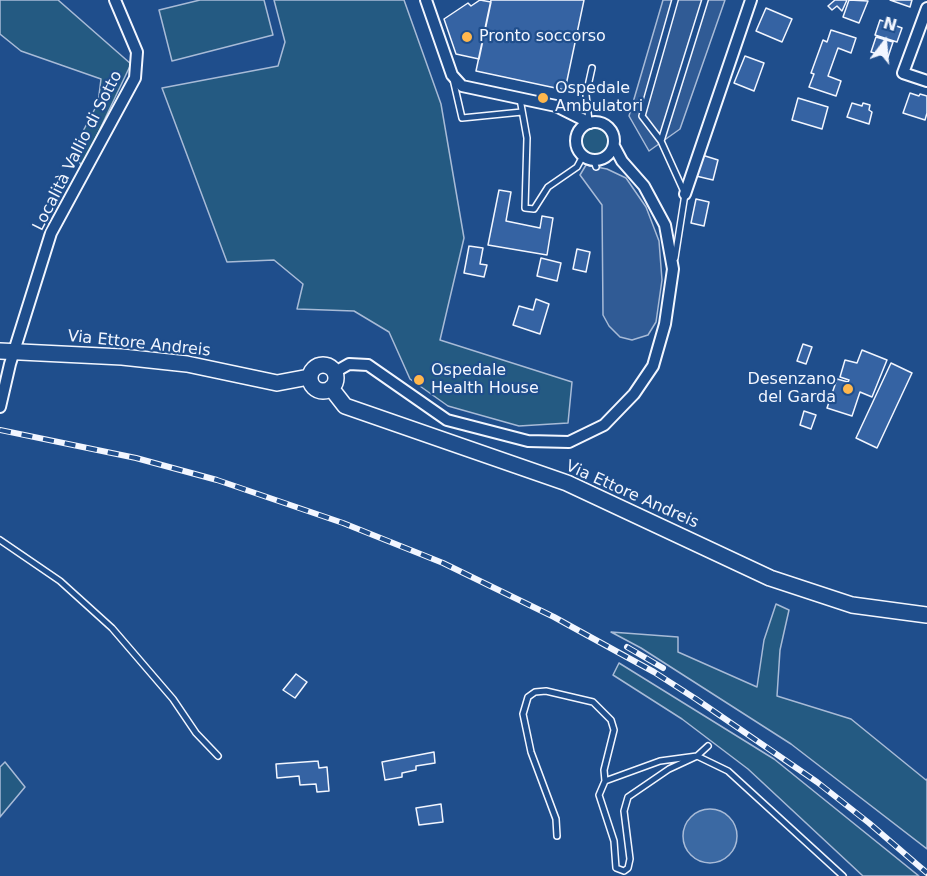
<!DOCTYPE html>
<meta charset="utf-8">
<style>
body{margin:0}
#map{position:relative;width:927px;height:876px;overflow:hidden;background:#1f4e8c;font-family:"DejaVu Sans",sans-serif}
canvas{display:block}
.north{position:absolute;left:855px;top:12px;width:60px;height:60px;-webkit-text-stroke:4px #1f4e8c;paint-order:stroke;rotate:16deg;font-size:16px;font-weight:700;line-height:24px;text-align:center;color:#f2f6ff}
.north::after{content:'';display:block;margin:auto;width:21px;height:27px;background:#f2f6ff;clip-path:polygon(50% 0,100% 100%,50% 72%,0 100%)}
</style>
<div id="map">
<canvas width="927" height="876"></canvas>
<div class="north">N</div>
</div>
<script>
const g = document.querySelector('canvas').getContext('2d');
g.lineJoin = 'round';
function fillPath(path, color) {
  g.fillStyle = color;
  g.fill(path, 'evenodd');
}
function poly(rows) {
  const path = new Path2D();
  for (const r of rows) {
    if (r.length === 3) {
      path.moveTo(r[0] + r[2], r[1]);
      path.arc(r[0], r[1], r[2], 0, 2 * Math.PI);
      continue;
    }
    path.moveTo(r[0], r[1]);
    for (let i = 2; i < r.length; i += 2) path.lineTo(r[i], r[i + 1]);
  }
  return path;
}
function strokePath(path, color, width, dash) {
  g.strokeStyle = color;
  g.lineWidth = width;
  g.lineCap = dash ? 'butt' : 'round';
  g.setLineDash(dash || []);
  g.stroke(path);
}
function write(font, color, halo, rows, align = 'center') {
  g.font = font + ' "DejaVu Sans",sans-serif';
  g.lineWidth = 4.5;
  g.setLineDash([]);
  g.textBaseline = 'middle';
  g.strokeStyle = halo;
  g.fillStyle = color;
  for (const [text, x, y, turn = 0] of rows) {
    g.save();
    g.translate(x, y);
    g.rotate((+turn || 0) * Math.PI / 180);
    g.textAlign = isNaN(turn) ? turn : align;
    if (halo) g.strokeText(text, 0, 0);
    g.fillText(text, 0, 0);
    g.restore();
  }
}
const green = poly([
 [0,0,58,0,131,64,82,167,73,150,98,103,101,79,21,51,0,34,0,0],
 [200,0,264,0,273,35,172,61,159,10,200,0],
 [274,0,404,0,441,104,464,238,440,340,572,382,568,423,519,426,448,406,410,379,389,332,354,311,297,309,303,284,274,260,227,262,162,88,278,66,285,42,274,0],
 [595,141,14],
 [776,604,789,610,780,650,777,696,851,719,926,780,927,779,927,849,791,744,641,648,611,632,678,637,678,652,757,687,764,640,776,604],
 [619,663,774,759,919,876,863,876,748,769,682,719,613,675,619,663],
 [5,762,25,787,0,817,0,767,5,762]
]);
const parking = poly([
 [663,0,725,0,680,129,649,151,629,116,663,0],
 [586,165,607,169,626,178,646,207,659,241,662,280,656,322,648,335,632,340,620,337,609,326,603,315,602,205,580,175,586,165]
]);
const water = poly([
 [710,836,27]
]);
const building = poly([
 [480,0,491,2,479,59,456,54,444,19,468,3,471,6,480,0],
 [491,0,584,0,565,90,476,71,491,0],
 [835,0,847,0,842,11,837,6,832,10,828,6,835,0],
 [849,0,868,1,859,23,843,17,849,0],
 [890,0,912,0,910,7,890,0],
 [766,8,792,19,782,42,756,31,766,8],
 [880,20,902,28,897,42,875,35,880,20],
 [831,30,856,38,851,53,838,48,828,76,841,81,836,96,809,87,814,74,811,73,823,40,827,42,831,30],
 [876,37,893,42,888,57,871,52,876,37],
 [745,56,764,63,754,91,734,83,745,56],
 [910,93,919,96,920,94,927,96,927,113,925,120,903,113,910,93],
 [798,98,828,107,822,129,792,120,798,98],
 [852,103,862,106,863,103,870,105,869,110,872,112,869,124,847,117,852,103],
 [702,155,718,160,713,180,696,176,702,155],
 [499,190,511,192,506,221,540,228,542,216,553,218,547,255,488,245,499,190],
 [696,199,709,202,704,226,691,223,696,199],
 [469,246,483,248,480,264,487,265,484,277,464,273,469,246],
 [577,249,590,252,586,272,573,269,577,249],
 [541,258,561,263,557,281,537,276,541,258],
 [536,299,549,304,540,334,513,325,519,306,533,310,536,299],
 [803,344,812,347,806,364,797,361,803,344],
 [862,350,887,360,872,397,860,392,852,416,827,408,837,379,848,382,849,380,840,377,845,360,857,363,862,350],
 [891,363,912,373,877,448,856,438,891,363],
 [804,411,816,415,811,429,800,425,804,411],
 [296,674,307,682,295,698,283,690,296,674],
 [434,752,435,763,416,766,416,770,402,773,402,777,385,780,382,762,434,752],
 [318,761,319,768,327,767,329,791,317,792,316,784,300,785,299,776,277,778,276,764,318,761],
 [441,804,443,822,419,825,416,808,441,804]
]);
const lane = poly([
 [453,79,462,118,522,112],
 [520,99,527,138,525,208,534,209,548,187,577,167,583,156],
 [589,121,586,95,592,68],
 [661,141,705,0],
 [594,161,596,167],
 [675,258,685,194,661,141,642,116,675,0],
 [0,540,60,581,112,628,173,699,196,733,218,756],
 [605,781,660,761,697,756,728,771,843,876],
 [557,836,556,819,531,752,523,714,528,697,535,692,546,691,593,702,611,720,614,730,604,770,605,781,599,795,614,841,616,868,624,871,628,868,630,859,624,811,628,797,669,769,697,756,708,746]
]);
const street = poly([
 [426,0,452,75,462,86,556,106,590,123],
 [927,8,903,73,927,81],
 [595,141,19],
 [685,194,751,0],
 [335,372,349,364,368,365,447,420,528,441,569,442,604,425,634,394,653,366,665,324,673,269,665,225,644,186,622,161,614,146],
 [0,407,10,364,51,233,135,78,137,52,115,0]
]);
const secondary = poly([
 [0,351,122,357,187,364,277,383,309,377],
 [323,378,13],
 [331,388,345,406,567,483,770,578,852,605,927,615]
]);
const rail = poly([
 [0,430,136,458,217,480,343,523,443,563,554,617,654,672,696,699,817,782,869,823,927,873],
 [627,647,663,668]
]);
const markers = [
 [467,37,6,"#ffb74d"],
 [543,98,6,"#ffb74d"],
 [419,380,6,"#ffb74d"],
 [848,389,6,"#ffb74d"]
];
const poiNames = [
 ["Pronto soccorso",479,37],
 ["Ospedale",555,89],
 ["Ambulatori",555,107],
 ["Ospedale",431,371],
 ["Health House",431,389],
 ["Desenzano",836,380,"right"],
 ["del Garda",836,398,"right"]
];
const streetNames = [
 ["Località Vallio di Sotto",78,151,-63],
 ["Via Ettore Andreis",139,344,6],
 ["Via Ettore Andreis",632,495,24]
];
fillPath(green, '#245a82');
strokePath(green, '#a8bbd7', 1.5);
fillPath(parking, '#305b95');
strokePath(parking, '#a8bbd7', 1.5);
fillPath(water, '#3b69a3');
strokePath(water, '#a8bbd7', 1.5);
fillPath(building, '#3563a3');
strokePath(building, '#f2f6ff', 1.5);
strokePath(lane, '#f2f6ff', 8);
strokePath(street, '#f2f6ff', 14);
strokePath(secondary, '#f2f6ff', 18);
strokePath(lane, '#1f4e8c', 5);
strokePath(street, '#1f4e8c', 10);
strokePath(secondary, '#1f4e8c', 15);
strokePath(rail, '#f2f6ff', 6);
strokePath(rail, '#1f4e8c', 4, [11]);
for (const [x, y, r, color] of markers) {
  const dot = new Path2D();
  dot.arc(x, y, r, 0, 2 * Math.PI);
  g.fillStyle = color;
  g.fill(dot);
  strokePath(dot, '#1f4e8c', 2);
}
write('16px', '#f2f6ff', '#1f4e8c', poiNames, 'left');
write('16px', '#f2f6ff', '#1f4e8c', streetNames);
</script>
